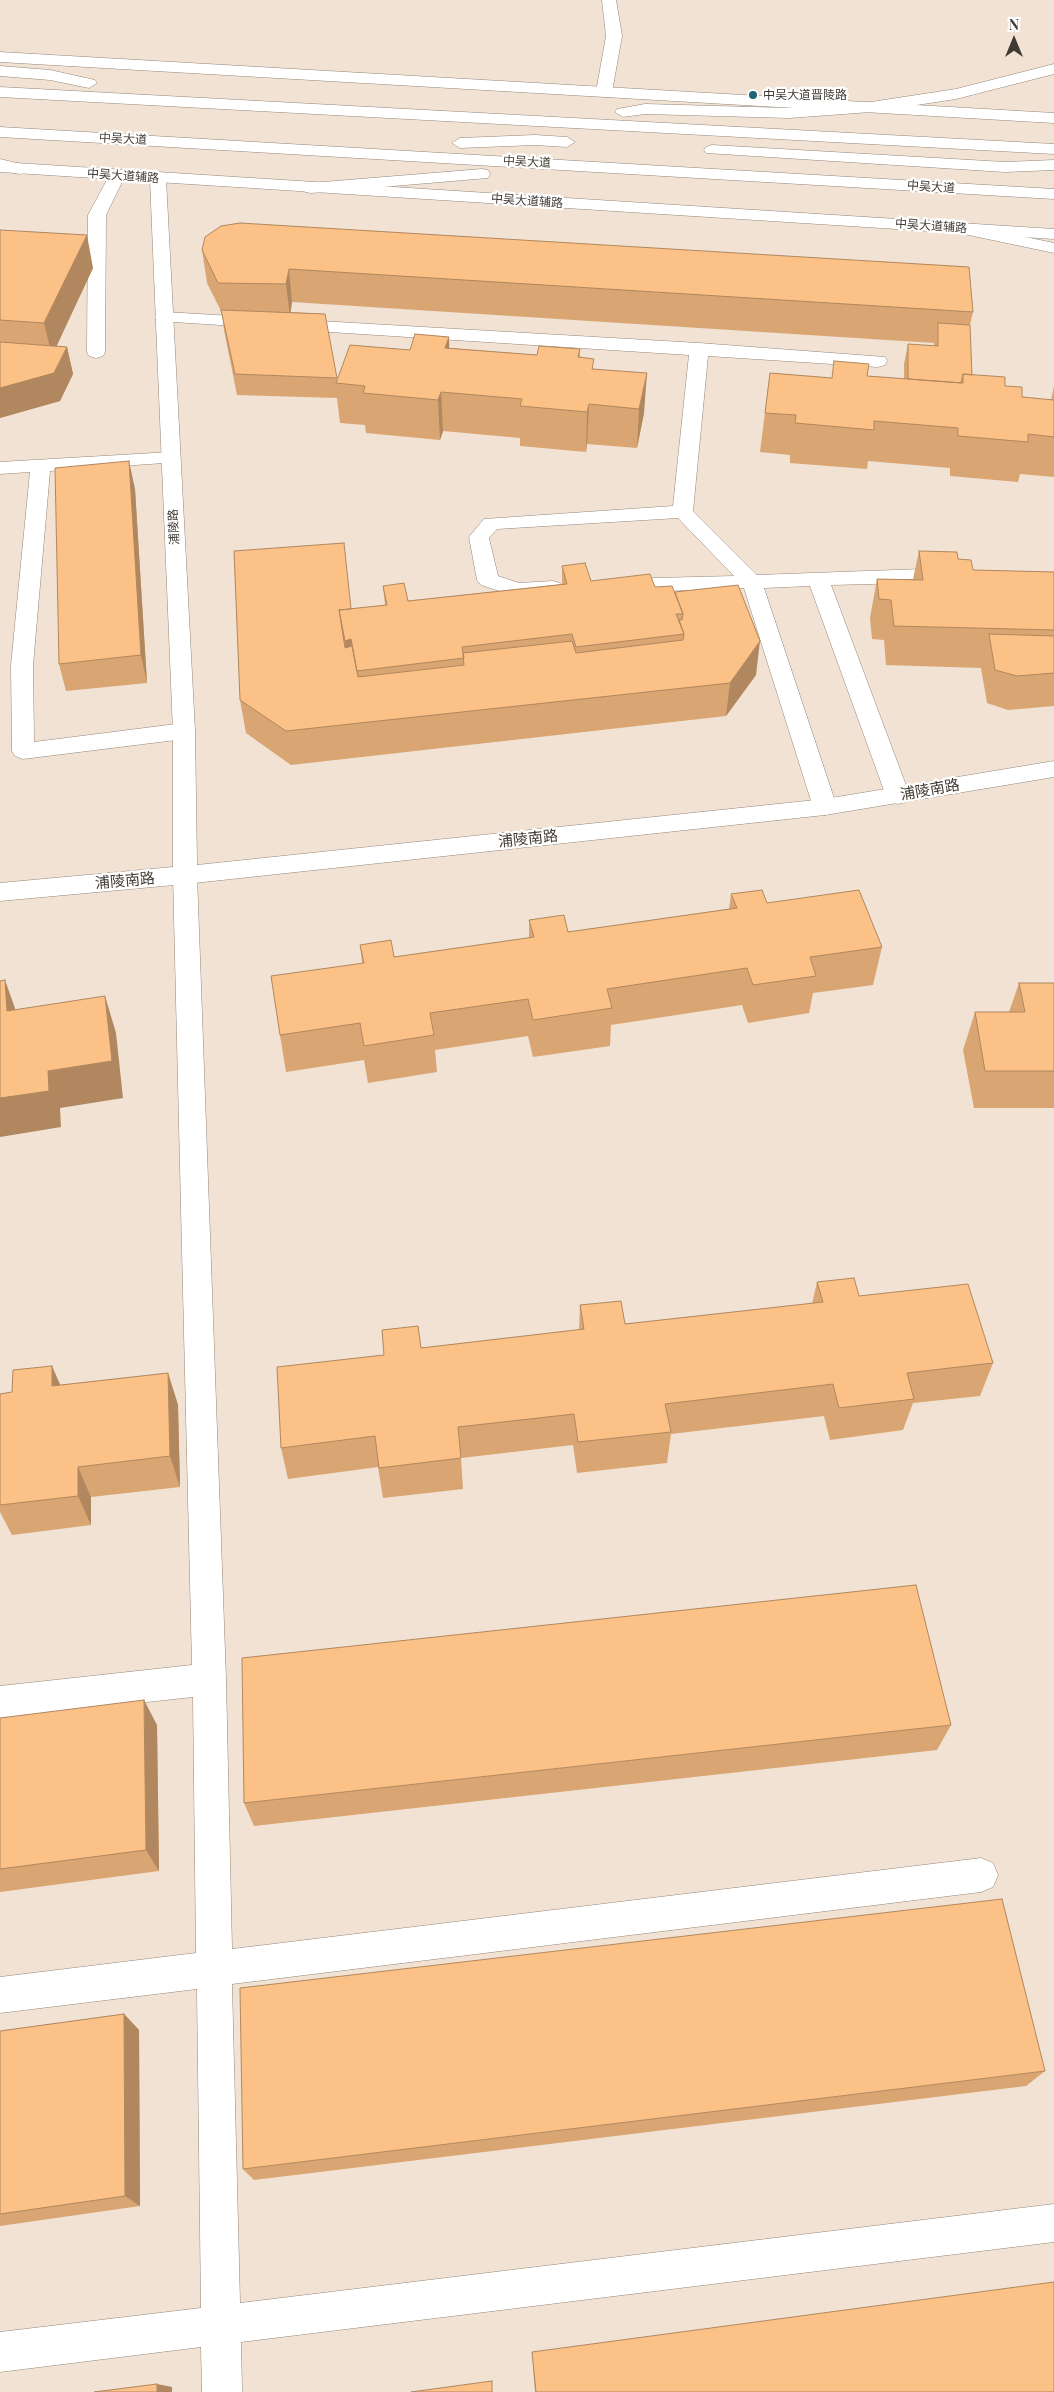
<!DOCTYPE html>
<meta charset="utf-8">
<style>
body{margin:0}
#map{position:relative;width:1054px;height:2392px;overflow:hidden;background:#f1e2d3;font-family:"Playfair Display",serif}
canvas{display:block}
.north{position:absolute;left:989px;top:15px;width:50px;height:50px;-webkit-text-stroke:4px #fff;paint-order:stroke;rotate:0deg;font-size:14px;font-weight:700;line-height:20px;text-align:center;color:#403a34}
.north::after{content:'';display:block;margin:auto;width:18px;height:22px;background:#403a34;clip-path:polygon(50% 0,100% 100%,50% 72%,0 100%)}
</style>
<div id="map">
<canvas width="1054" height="2392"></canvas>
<div class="north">N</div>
</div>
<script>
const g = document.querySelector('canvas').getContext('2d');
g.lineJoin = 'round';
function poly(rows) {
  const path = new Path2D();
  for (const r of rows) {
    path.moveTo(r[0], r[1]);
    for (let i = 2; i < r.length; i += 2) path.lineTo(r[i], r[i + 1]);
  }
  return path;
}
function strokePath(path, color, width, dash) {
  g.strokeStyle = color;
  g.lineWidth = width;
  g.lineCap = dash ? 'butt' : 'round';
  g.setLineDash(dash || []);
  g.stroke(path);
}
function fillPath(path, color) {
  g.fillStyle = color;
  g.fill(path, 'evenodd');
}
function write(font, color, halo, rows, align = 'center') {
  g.font = font + ' "Playfair Display","Noto Sans SC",serif';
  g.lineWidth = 4.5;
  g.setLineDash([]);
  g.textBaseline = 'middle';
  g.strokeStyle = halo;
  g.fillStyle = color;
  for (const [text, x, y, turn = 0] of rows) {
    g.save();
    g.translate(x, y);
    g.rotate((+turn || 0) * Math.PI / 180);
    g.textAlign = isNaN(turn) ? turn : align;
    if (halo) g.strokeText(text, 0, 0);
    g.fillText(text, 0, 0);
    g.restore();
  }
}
const lane = poly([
 [602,0,616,0,622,36,612,92,604,97,596,92,606,36,602,0],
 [117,171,123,172,125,176,106,215,105,352,103,356,96,358,89,356,87,352,88,215,109,176,111,172,117,171],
 [164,312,699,343,885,357,887,361,885,365,878,367,708,356,693,511,757,575,950,568,957,570,960,575,957,580,950,582,831,585,910,796,906,802,898,804,890,802,886,796,810,586,764,588,837,807,833,813,825,815,817,813,813,807,744,588,616,593,609,591,605,586,609,581,616,579,734,576,678,518,497,529,489,538,498,576,519,583,553,581,560,583,564,588,560,593,553,595,518,597,481,585,477,580,469,537,484,519,673,506,689,355,158,321,155,317,158,313,164,312],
 [171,452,178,454,181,458,178,462,50,471,33,665,34,742,184,723,192,726,195,731,192,736,184,739,23,759,15,756,12,751,11,665,30,472,0,474,0,462,171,452],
 [185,866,194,869,197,875,226,1679,232,1949,981,1858,993,1863,998,1875,993,1887,981,1892,232,1984,240,2303,1054,2204,1054,2242,241,2342,242,2392,202,2392,201,2347,0,2372,0,2332,201,2308,197,1989,0,2013,0,1977,196,1953,193,1697,0,1718,0,1686,192,1665,173,875,176,869,185,866]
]);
const street = poly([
 [158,174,164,175,166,179,195,731,197,865,825,799,1054,761,1054,777,825,815,185,884,0,901,0,883,173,867,173,731,150,179,152,175,158,174]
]);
const secondary = poly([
 [0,52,1054,113,1054,123,0,62,0,52],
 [0,162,1054,229,1054,239,0,172,0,162]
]);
const primary = poly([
 [1054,64,1054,74,956,99,871,112,789,118,645,114,623,117,615,112,617,109,645,104,789,108,871,102,956,89,1054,64],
 [0,66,50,70,95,80,97,83,89,88,50,80,0,76,0,66],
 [0,87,1054,144,1054,154,0,97,0,87],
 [0,127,1054,189,1054,199,0,137,0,127],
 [535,135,567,137,575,142,567,147,535,145,460,148,452,143,460,138,535,135],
 [712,145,1005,162,1054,160,1054,170,1005,172,706,153,704,150,706,147,712,145],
 [0,159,25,165,27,169,25,173,19,174,0,169,0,159],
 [482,169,488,170,490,174,488,178,311,193,305,192,303,188,305,184,311,183,482,169],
 [965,224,1054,243,1054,253,959,233,956,229,959,225,965,224]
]);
const wall = poly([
 [0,230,93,268,56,346,67,347,73,374,60,401,0,418],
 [202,250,973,312,970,325,972,375,1005,386,1022,397,1051,400,1054,386,1054,477,1020,474,1018,482,950,476,950,468,868,461,867,469,790,463,790,455,760,452,770,373,832,378,834,361,867,376,904,379,904,364,908,344,934,346,934,343,292,302,290,312,325,314,337,380,410,350,449,337,449,348,537,355,580,349,580,358,594,369,644,413,637,448,587,444,586,452,520,446,520,438,443,431,440,440,366,433,365,425,340,423,337,398,237,395,224,330,222,313,207,283],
 [135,489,147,683,66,691,59,664],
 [919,551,958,559,973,570,1054,572,1054,706,1008,710,987,703,981,668,886,665,884,640,872,639,870,618,877,579,913,579],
 [562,566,591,581,655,587,675,592,756,675,726,716,291,765,246,733,240,700,351,609,385,605,383,586,408,601,562,584],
 [731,894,767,903,882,947,873,985,813,993,809,1013,748,1023,742,1005,611,1025,610,1046,533,1057,528,1036,435,1050,437,1072,368,1083,364,1060,286,1072,280,1035,362,963,360,945,394,957,529,938,529,920,568,932,729,909],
 [1019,983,1054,983,1054,1108,974,1108,963,1050,975,1012,1009,1012],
 [817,1282,859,1296,993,1363,980,1396,913,1403,903,1430,830,1440,824,1416,671,1434,667,1463,577,1473,573,1445,461,1458,463,1489,383,1498,378,1467,288,1479,281,1448,384,1355,421,1348,579,1330,580,1305,625,1324,812,1304],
 [168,1373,178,1405,180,1487,91,1497,91,1525,12,1535,0,1512,0,1394,60,1385],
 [0,1718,157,1725,159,1871,0,1892],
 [951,1725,937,1750,254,1826,244,1803],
 [124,2014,139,2030,140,2206,0,2226,0,2031],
 [1045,2071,1026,2086,254,2180,243,2169],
 [532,2352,1054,2392,535,2392]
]);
const shadedWall = poly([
 [87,235,93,268,52,356,44,323],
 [289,269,292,302,290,317,286,284],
 [449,337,450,376,445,348],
 [67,347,73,374,60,401,0,418,0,388],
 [647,373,644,413,637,448,639,409],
 [441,392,443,431,440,440,438,400],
 [589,404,587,444,586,452,587,412],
 [129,461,135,489,147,683,141,655],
 [351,639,355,679,348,681,345,641],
 [760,641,756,675,726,716,730,683],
 [5,980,18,1017,7,1011],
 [105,996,116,1033,123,1098,60,1108,61,1127,0,1137,0,1098,48,1071],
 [52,1366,66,1398,52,1386],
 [168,1373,178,1405,180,1487,170,1456],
 [78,1467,91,1497,91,1525,78,1496],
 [144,1700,157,1725,159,1871,146,1850],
 [124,2014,139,2030,140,2206,125,2196],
 [157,2384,172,2387,172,2392,157,2392]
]);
const building = poly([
 [240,223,969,267,973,312,289,269,286,284,218,283,202,250,205,237,221,226,240,223],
 [0,230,87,235,44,323,0,320,0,230],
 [221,310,325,314,337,378,235,374,221,310],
 [938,323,970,325,972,375,963,374,961,383,908,379,908,344,938,346,938,323],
 [415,334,449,337,445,348,537,355,539,346,580,349,578,357,594,359,592,369,647,373,639,409,589,404,587,412,520,406,522,399,441,392,438,400,363,393,365,386,336,383,350,345,410,350,415,334],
 [0,342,67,347,54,373,0,388,0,342],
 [834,361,869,364,867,376,963,383,963,374,1005,377,1005,386,1022,387,1022,397,1054,400,1054,437,1028,434,1028,442,958,436,958,428,874,421,874,430,795,423,796,415,765,413,770,373,832,378,834,361],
 [129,461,141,655,59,664,55,468,129,461],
 [344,543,351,609,339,610,340,616,345,648,352,646,358,677,464,665,463,653,572,641,576,653,683,640,684,634,679,620,682,620,683,614,675,592,738,585,760,641,730,683,286,731,240,700,234,551,344,543],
 [919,551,957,552,958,559,971,560,973,570,1054,572,1054,630,894,626,891,600,879,599,877,579,923,580,919,551],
 [585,563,591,581,650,574,655,587,672,586,683,614,676,614,684,634,576,647,572,634,462,647,464,658,357,671,351,639,345,641,339,610,387,605,383,586,404,583,408,601,567,584,562,566,585,563],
 [989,634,1054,636,1054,673,1017,676,995,670,989,634],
 [762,890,767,903,859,890,882,947,810,957,816,976,753,985,747,968,607,989,612,1008,533,1020,528,999,430,1013,434,1035,364,1046,360,1023,280,1035,271,976,364,963,360,945,391,940,394,957,534,937,529,920,564,915,568,932,737,908,731,894,762,890],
 [5,980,7,1011,105,996,112,1061,48,1071,49,1091,0,1098,0,981,5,980],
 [1019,983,1054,983,1054,1071,985,1071,975,1012,1025,1012,1019,983],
 [854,1278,859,1296,968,1284,993,1363,907,1373,914,1399,839,1408,833,1384,665,1404,671,1432,578,1442,574,1414,458,1427,461,1458,379,1468,375,1436,281,1448,277,1367,384,1355,382,1330,418,1326,421,1348,584,1329,580,1305,621,1301,625,1324,823,1302,817,1282,854,1278],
 [52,1366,52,1386,168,1373,170,1456,78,1467,78,1496,0,1505,0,1394,12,1392,13,1370,52,1366],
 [916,1585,951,1725,244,1803,242,1658,916,1585],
 [144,1700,146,1850,0,1869,0,1718,144,1700],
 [1002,1899,1045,2071,243,2169,240,1988,1002,1899],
 [124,2014,125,2196,0,2214,0,2031,124,2014],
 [1054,2282,1054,2392,536,2392,532,2352,1054,2282],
 [492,2381,492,2392,411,2392,492,2381],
 [157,2384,157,2392,94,2392,157,2384]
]);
const markers = [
 [753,95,5,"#1d6474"]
];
const farPoinames = [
 ["中吴大道晋陵路",763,95]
];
const farStreetnames = [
 ["中吴大道",123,139,3],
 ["中吴大道",527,162,3],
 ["中吴大道辅路",123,176,4],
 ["中吴大道",931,187,4],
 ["中吴大道辅路",527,201,4],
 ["中吴大道辅路",931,226,4],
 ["浦陵路",174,527,-93]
];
const streetNames = [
 ["浦陵南路",930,790,-10],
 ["浦陵南路",528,839,-6],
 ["浦陵南路",125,881,-5]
];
strokePath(lane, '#948679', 1);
strokePath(street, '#948679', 1);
strokePath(secondary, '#948679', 1);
strokePath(primary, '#948679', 1);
fillPath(lane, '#fff');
fillPath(street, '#fff');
fillPath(secondary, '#fff');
fillPath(primary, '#fff');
fillPath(wall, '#d9a673');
fillPath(shadedWall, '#b0875e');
fillPath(building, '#fcc186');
strokePath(building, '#b0875e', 1);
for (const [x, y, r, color] of markers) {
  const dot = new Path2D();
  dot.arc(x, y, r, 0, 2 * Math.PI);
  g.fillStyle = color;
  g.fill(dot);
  strokePath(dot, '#fff', 2);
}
write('12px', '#403a34', '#fff', farPoinames, 'left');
write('12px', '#403a34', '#fff', farStreetnames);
write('15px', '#403a34', '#fff', streetNames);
</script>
